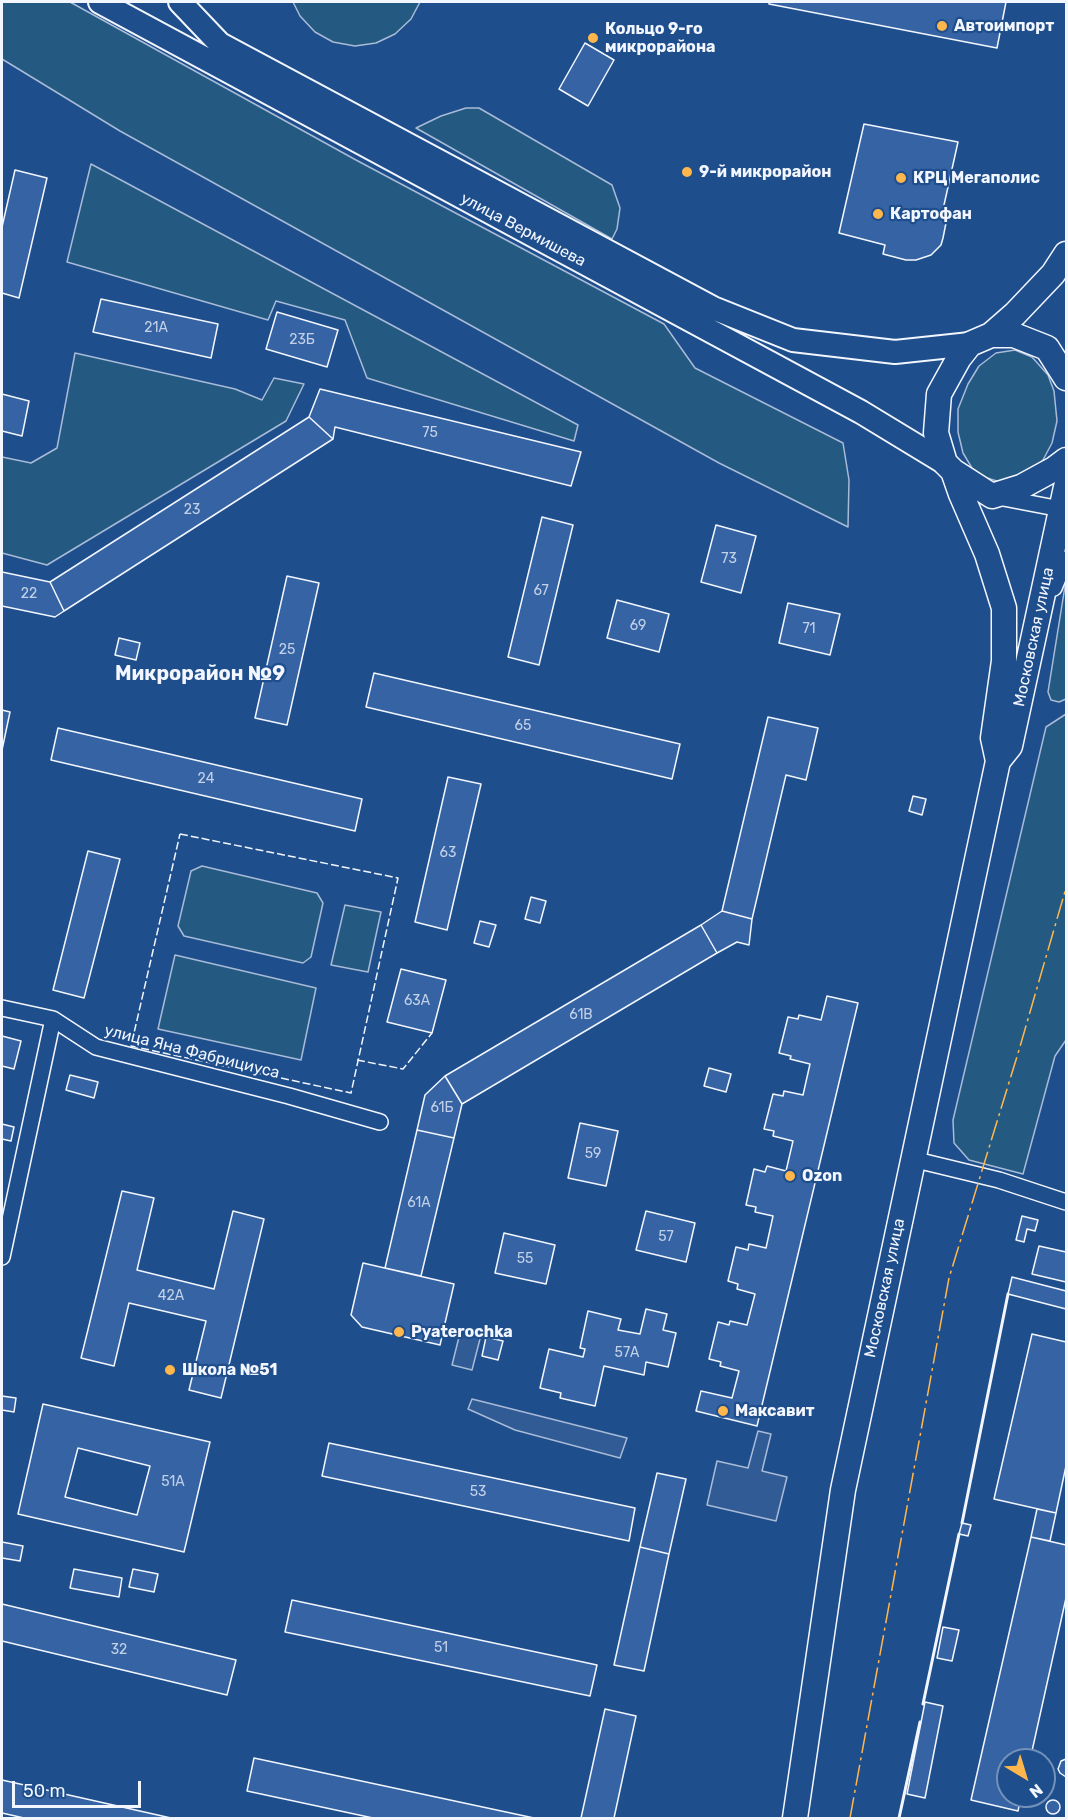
<!DOCTYPE html>
<meta charset="utf-8">
<style>
body{margin:0}
#map{position:relative;width:1068px;height:1820px;overflow:hidden;background:#1f4e8c;font-family:Rubik,sans-serif}
canvas{display:block}
.frame{position:absolute;inset:0;border:3px solid #f2f6ff;pointer-events:none}
.north{position:absolute;left:996px;top:1748px;width:60px;height:60px;box-sizing:border-box;background:#1f4e8c;border:2px solid #7391ba;border-radius:50%;rotate:142deg;font-size:16px;font-weight:700;line-height:24px;text-align:center;color:#f2f6ff}
.north::after{content:'';display:block;margin:auto;width:21px;height:27px;background:#ffb74d;clip-path:polygon(50% 0,100% 100%,50% 72%,0 100%)}
.scale{position:absolute;left:12px;top:1781px;width:129px;height:27px;box-sizing:border-box;border:3px solid #f2f6ff;border-top:0;padding-left:8px;font-size:18px;line-height:21px;white-space:nowrap;color:#f2f6ff;-webkit-text-stroke:4px #1f4e8c;paint-order:stroke}
</style>
<div id="map">
<canvas width="1068" height="1820"></canvas>
<div class="frame"></div>
<div class="north">N</div>
<div class="scale">50 m</div>
</div>
<script>
const g = document.querySelector('canvas').getContext('2d');
g.lineJoin = 'round';
function fillPath(path, color) {
  g.fillStyle = color;
  g.fill(path, 'evenodd');
}
function poly(rows) {
  const path = new Path2D();
  for (const r of rows) {
    if (r.length === 3) {
      path.moveTo(r[0] + r[2], r[1]);
      path.arc(r[0], r[1], r[2], 0, 2 * Math.PI);
      continue;
    }
    path.moveTo(r[0], r[1]);
    for (let i = 2; i < r.length; i += 2) path.lineTo(r[i], r[i + 1]);
  }
  return path;
}
function strokePath(path, color, width, dash) {
  g.strokeStyle = color;
  g.lineWidth = width;
  g.lineCap = dash ? 'butt' : 'round';
  g.setLineDash(dash || []);
  g.stroke(path);
}
function write(font, color, halo, rows, align = 'center') {
  g.font = font + ' Rubik,sans-serif';
  g.lineWidth = 4.5;
  g.setLineDash([]);
  g.textBaseline = 'middle';
  g.strokeStyle = halo;
  g.fillStyle = color;
  for (const [text, x, y, turn = 0] of rows) {
    g.save();
    g.translate(x, y);
    g.rotate((+turn || 0) * Math.PI / 180);
    g.textAlign = isNaN(turn) ? turn : align;
    if (halo) g.strokeText(text, 0, 0);
    g.fillText(text, 0, 0);
    g.restore();
  }
}
const green = poly([
 [2,2,70,2,356,160,664,324,695,368,843,443,849,480,848,527,719,463,120,131,2,59,2,2],
 [293,2,420,2,411,19,395,34,376,43,355,46,333,42,315,32,300,16,293,2],
 [466,108,479,108,612,185,620,208,617,229,612,239,416,128,441,116,466,108],
 [91,164,578,425,574,441,367,378,345,320,276,301,268,320,67,262,91,164],
 [1015,350,1032,357,1048,375,1054,391,1057,421,1052,443,1043,460,1029,473,1000,482,984,477,972,468,963,453,958,432,958,409,968,384,979,366,996,353,1015,350],
 [75,353,235,389,262,400,274,378,304,384,286,421,47,565,2,553,2,457,31,463,57,448,75,353],
 [1066,580,1066,699,1059,702,1051,700,1048,692,1066,580],
 [1066,714,1066,1040,1055,1056,1023,1174,969,1160,954,1143,953,1120,1046,727,1066,714],
 [202,866,317,893,323,903,311,957,303,963,184,936,178,926,191,871,202,866],
 [345,905,381,912,368,972,331,965,345,905],
 [175,955,316,988,301,1060,158,1029,175,955]
]);
const parking = poly([
 [461,1329,481,1335,472,1370,452,1365,461,1329],
 [472,1399,627,1438,620,1458,515,1430,468,1409,472,1399],
 [758,1431,771,1434,762,1471,787,1477,776,1521,707,1505,717,1461,748,1468,758,1431]
]);
const building = poly([
 [769,2,1006,2,997,48,769,4,769,2],
 [585,43,614,60,588,106,559,89,585,43],
 [864,124,958,142,942,214,947,218,943,238,941,245,931,255,916,260,906,260,883,254,885,245,839,233,864,124],
 [15,170,47,178,19,298,2,293,2,227,15,170],
 [101,299,218,324,211,358,93,332,101,299],
 [277,312,338,330,327,367,266,349,277,312],
 [320,389,581,452,571,486,335,427,333,439,309,417,320,389],
 [2,394,29,401,22,436,2,431,2,394],
 [309,417,333,439,64,611,50,582,309,417],
 [542,517,573,525,539,665,508,657,542,517],
 [716,525,756,536,741,593,701,582,716,525],
 [2,572,50,582,64,611,55,617,2,606,2,572],
 [287,576,319,583,287,725,255,718,287,576],
 [617,600,669,614,659,652,607,638,617,600],
 [788,603,840,614,830,655,779,643,788,603],
 [119,638,140,643,136,660,115,655,119,638],
 [374,673,680,744,672,779,366,707,374,673],
 [2,710,10,712,2,750,2,710],
 [768,717,818,728,806,780,786,775,752,919,722,911,768,717],
 [58,728,362,799,355,831,51,760,58,728],
 [448,777,481,784,447,930,415,922,448,777],
 [913,796,926,799,922,815,909,811,913,796],
 [88,851,120,859,84,998,53,990,88,851],
 [531,897,546,901,540,923,525,919,531,897],
 [722,911,752,919,749,945,737,942,717,953,701,925,722,911],
 [480,921,496,925,489,947,474,943,480,921],
 [701,925,717,953,462,1104,445,1076,701,925],
 [401,969,446,980,432,1033,387,1022,401,969],
 [827,996,858,1003,757,1426,696,1411,701,1391,732,1398,739,1371,720,1366,721,1362,709,1359,718,1322,729,1325,730,1321,747,1325,755,1294,737,1289,738,1284,728,1281,736,1247,748,1250,749,1244,766,1248,773,1216,755,1212,756,1207,746,1205,754,1169,765,1172,767,1166,786,1171,793,1141,773,1136,774,1131,764,1129,773,1094,783,1096,784,1091,803,1095,810,1064,790,1059,791,1056,779,1053,788,1017,798,1019,799,1015,821,1020,827,996],
 [2,1036,21,1041,14,1069,2,1066,2,1036],
 [709,1068,731,1074,726,1092,704,1086,709,1068],
 [70,1075,98,1082,94,1098,66,1090,70,1075],
 [445,1076,462,1104,454,1138,417,1130,425,1095,445,1076],
 [580,1123,618,1131,606,1186,568,1178,580,1123],
 [2,1124,14,1127,11,1141,2,1139,2,1124],
 [417,1130,454,1138,421,1276,385,1268,417,1130],
 [122,1191,154,1198,137,1270,214,1289,233,1211,264,1219,221,1398,189,1390,206,1321,129,1303,114,1366,81,1358,122,1191],
 [646,1211,695,1223,686,1262,636,1250,646,1211],
 [1022,1216,1038,1220,1035,1231,1027,1229,1024,1242,1016,1240,1022,1216],
 [504,1233,555,1245,546,1284,495,1273,504,1233],
 [1039,1246,1066,1252,1066,1282,1032,1274,1039,1246],
 [363,1263,454,1284,440,1345,362,1327,351,1315,363,1263],
 [1012,1277,1066,1291,1066,1309,1008,1294,1012,1277],
 [646,1309,667,1314,663,1330,676,1333,668,1367,646,1362,644,1375,604,1366,595,1406,560,1398,561,1393,540,1388,549,1349,583,1357,585,1349,580,1348,588,1311,621,1319,618,1330,640,1334,646,1309],
 [1032,1334,1066,1342,1066,1466,1056,1513,994,1499,1032,1334],
 [486,1337,503,1341,498,1360,482,1356,486,1337],
 [2,1396,16,1398,14,1412,2,1410,2,1396],
 [43,1404,210,1442,184,1552,18,1514,43,1404],
 [78,1448,150,1466,137,1515,65,1497,78,1448],
 [329,1443,635,1508,629,1541,322,1476,329,1443],
 [657,1473,686,1479,669,1554,640,1547,657,1473],
 [1037,1509,1056,1513,1050,1541,1031,1537,1037,1509],
 [962,1523,971,1525,968,1536,959,1534,962,1523],
 [1031,1537,1066,1545,1066,1598,1030,1760,1008,1760,1008,1796,1021,1796,1018,1811,971,1800,1031,1537],
 [2,1542,23,1546,20,1561,2,1558,2,1542],
 [640,1547,669,1554,644,1671,614,1665,640,1547],
 [74,1569,122,1578,119,1597,70,1588,74,1569],
 [133,1569,158,1574,154,1592,129,1587,133,1569],
 [292,1600,597,1665,590,1696,285,1632,292,1600],
 [2,1604,236,1660,227,1695,2,1641,2,1604],
 [943,1627,959,1630,952,1661,937,1658,943,1627],
 [925,1702,943,1706,925,1798,907,1794,925,1702],
 [605,1709,636,1716,614,1818,581,1818,605,1709],
 [254,1758,534,1818,373,1818,247,1791,254,1758],
 [1066,1759,1066,1777,1060,1773,1058,1769,1061,1761,1066,1759],
 [2,1780,171,1818,24,1818,2,1813,2,1780],
 [1053,1807,7]
]);
const street = poly([
 [998,497,1066,510],
 [1054,588,1066,559],
 [2,1008,53,1019,96,1047,289,1096,380,1122],
 [912,1159,999,1180,1066,1202],
 [2,1257,53,1019]
]);
const secondary = poly([
 [100,2,861,412,945,463],
 [180,2,220,44,713,308,793,340,895,352,970,344]
]);
const primary = poly([
 [991,335,1015,314,1053,274,1066,254],
 [1066,378,1047,348,1014,335,991,335,970,344,959,358,939,394,936,433,945,463,953,471,992,496,1021,487,1054,469,1066,460],
 [998,761,1010,746,1066,487],
 [795,1818,843,1490,998,761,993,738,1004,661,1004,608,987,554,961,494,953,471]
]);
const fence = poly([
 [180,834,398,878,351,1093,131,1046,180,834],
 [357,1060,403,1069,432,1033]
]);
const wall = poly([
 [962,1523,1008,1294],
 [923,1704,959,1534],
 [899,1818,920,1722]
]);
const power = poly([
 [850,1818,949,1278,1019,1050,1066,888]
]);
const markers = [
 [942,26,6,"#ffb74d"],
 [593,38,6,"#ffb74d"],
 [687,172,6,"#ffb74d"],
 [901,178,6,"#ffb74d"],
 [878,214,6,"#ffb74d"],
 [790,1176,6,"#ffb74d"],
 [399,1332,6,"#ffb74d"],
 [170,1370,6,"#ffb74d"],
 [723,1411,6,"#ffb74d"]
];
const numberNames = [
 ["21А",156,328],
 ["23Б",302,340],
 ["75",430,433],
 ["23",192,510],
 ["73",729,559],
 ["67",541,591],
 ["22",29,594],
 ["69",638,626],
 ["71",809,629],
 ["25",287,650],
 ["65",523,726],
 ["24",206,779],
 ["63",448,853],
 ["63А",417,1001],
 ["61В",581,1015],
 ["61Б",442,1108],
 ["59",593,1154],
 ["61А",419,1203],
 ["57",666,1237],
 ["55",525,1259],
 ["42А",171,1296],
 ["57А",627,1353],
 ["51А",173,1482],
 ["53",478,1492],
 ["51",441,1648],
 ["32",119,1650]
];
const poiNames = [
 ["Автоимпорт",954,26],
 ["Кольцо 9-го",605,29],
 ["микрорайона",605,47],
 ["9-й микрорайон",699,172],
 ["КРЦ Мегаполис",913,178],
 ["Картофан",890,214],
 ["Ozon",802,1176],
 ["Pyaterochka",411,1332],
 ["Школа №51",182,1370],
 ["Максавит",735,1411]
];
const streetNames = [
 ["улица Вермишева",523,230,28],
 ["Московская улица",1034,637,-78],
 ["улица Яна Фабрициуса",192,1052,14],
 ["Московская улица",885,1288,-78]
];
const quarterNames = [
 ["Микрорайон №9",200,674]
];
fillPath(green, '#245a82');
strokePath(green, '#a8bbd7', 1.5);
fillPath(parking, '#305b95');
strokePath(parking, '#a8bbd7', 1.5);
fillPath(building, '#3563a3');
strokePath(building, '#f2f6ff', 1.5);
strokePath(street, '#f2f6ff', 18);
strokePath(secondary, '#f2f6ff', 26);
strokePath(primary, '#f2f6ff', 27);
strokePath(street, '#1f4e8c', 15);
strokePath(secondary, '#1f4e8c', 22);
strokePath(primary, '#1f4e8c', 24);
strokePath(fence, '#f2f6ff', 1.5, [8, 3]);
strokePath(wall, '#f2f6ff', 3);
strokePath(power, '#ffb74d', 1.5, [21, 4.5, 3, 4.5]);
for (const [x, y, r, color] of markers) {
  const dot = new Path2D();
  dot.arc(x, y, r, 0, 2 * Math.PI);
  g.fillStyle = color;
  g.fill(dot);
  strokePath(dot, '#1f4e8c', 2);
}
write('14px', '#c3d1e8', null, numberNames);
write('bold 16px', '#f2f6ff', '#1f4e8c', poiNames, 'left');
write('16px', '#f2f6ff', '#1f4e8c', streetNames);
write('bold 20px', '#f2f6ff', '#1f4e8c', quarterNames);
</script>
